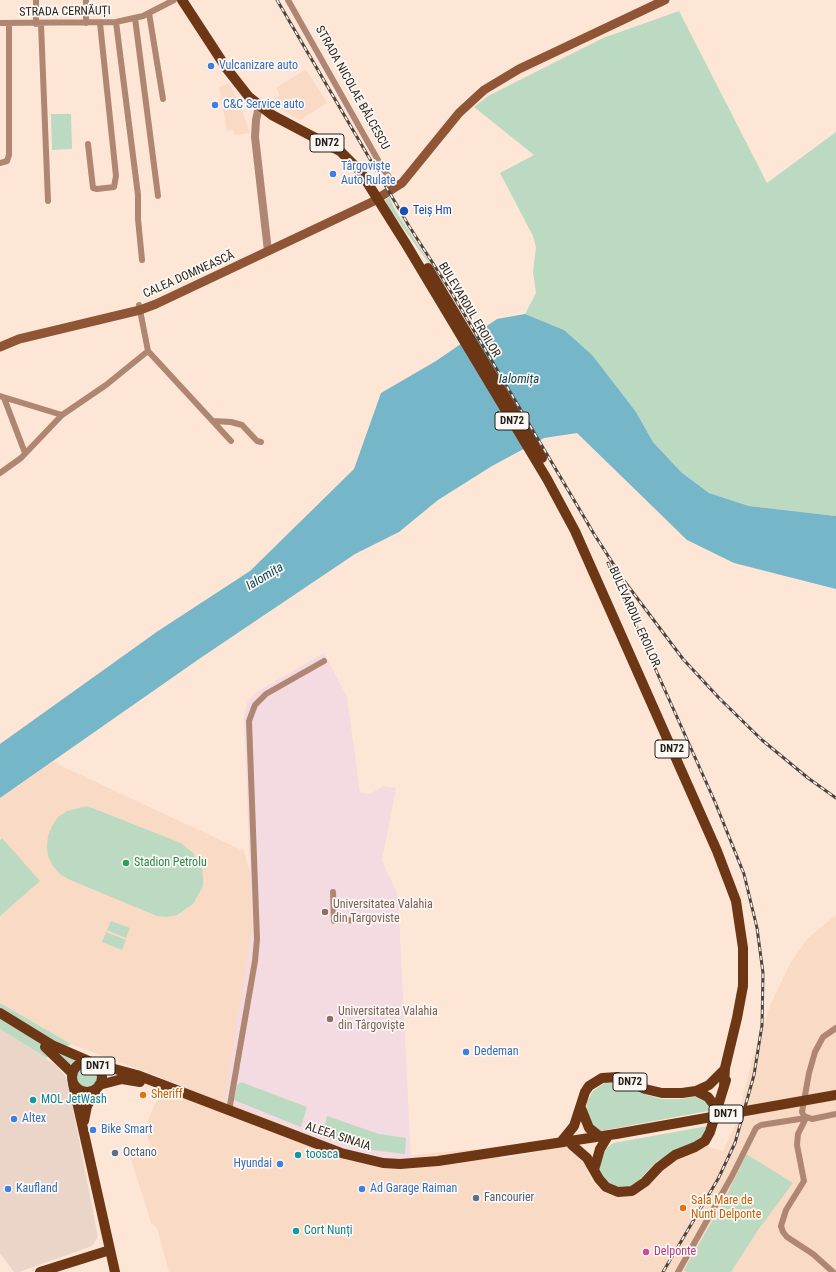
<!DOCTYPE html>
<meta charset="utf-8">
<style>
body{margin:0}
canvas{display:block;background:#fee6d6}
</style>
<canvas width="836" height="1272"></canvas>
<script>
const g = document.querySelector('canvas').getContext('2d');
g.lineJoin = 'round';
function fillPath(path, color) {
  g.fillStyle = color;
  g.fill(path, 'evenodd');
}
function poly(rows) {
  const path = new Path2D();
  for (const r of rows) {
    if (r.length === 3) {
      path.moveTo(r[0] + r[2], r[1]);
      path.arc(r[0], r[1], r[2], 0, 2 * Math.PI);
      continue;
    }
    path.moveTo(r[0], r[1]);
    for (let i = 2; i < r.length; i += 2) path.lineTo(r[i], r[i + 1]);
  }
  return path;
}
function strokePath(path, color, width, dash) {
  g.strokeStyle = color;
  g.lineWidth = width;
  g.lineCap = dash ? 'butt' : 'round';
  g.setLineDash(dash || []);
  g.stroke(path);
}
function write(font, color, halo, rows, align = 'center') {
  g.font = font + ' "Roboto Condensed",sans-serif';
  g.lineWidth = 3.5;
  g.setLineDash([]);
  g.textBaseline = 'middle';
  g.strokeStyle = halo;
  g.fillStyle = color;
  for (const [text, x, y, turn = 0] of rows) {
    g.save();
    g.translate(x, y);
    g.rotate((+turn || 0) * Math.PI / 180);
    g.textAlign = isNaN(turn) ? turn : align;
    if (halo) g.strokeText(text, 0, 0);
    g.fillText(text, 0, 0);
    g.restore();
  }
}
const commercial = poly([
 [0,1029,56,1065,65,1076,68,1084,98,1237,92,1246,19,1272,14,1272,0,1253]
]);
const built = poly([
 [306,69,327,103,300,120,269,102,280,95,276,88],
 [229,83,241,107,250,133,235,135,233,130,227,131,219,87],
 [53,762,244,851,252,880,402,1156,498,1147,500,1159,566,1146,576,1153,586,1167,592,1181,602,1191,616,1197,631,1197,642,1191,666,1168,681,1157,696,1152,706,1146,723,1151,737,1121,752,1060,770,1005,791,962,808,938,836,915,836,1272,169,1272,157,1228,151,1223,149,1216,129,1153,151,1146,147,1136,148,1120,158,1097,163,1078,71,1044,0,1003,0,798]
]);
const education = poly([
 [324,653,347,697,360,793,370,794,384,786,396,788,382,860,398,896,411,1160,379,1158,353,1152,225,1101,252,928,244,717,247,703,255,693]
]);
const green = poly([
 [679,11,767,183,836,132,836,516,749,506,709,493,681,472,653,442,636,412,564,330,525,314,536,293,533,272,536,247,533,236,500,173,534,155,474,107,488,96,603,38],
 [51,114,71,114,72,149,52,150],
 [390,197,392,204,397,213,446,287,391,211,385,200],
 [87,806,181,843,193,853,202,868,203,877,203,886,193,904,177,915,167,917,157,916,68,879,60,874,53,866,48,856,47,846,48,836,52,826,58,817,67,811],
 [2,838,40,881,0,916,0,840],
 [111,921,130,928,126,938,107,930],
 [106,932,126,940,122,950,102,942],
 [0,1003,71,1044,60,1050,76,1059,70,1065,55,1053,46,1058,0,1029],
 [87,1077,11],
 [241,1082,307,1107,301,1127,234,1100,237,1085],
 [606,1082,612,1082,647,1095,662,1099,680,1099,702,1096,713,1110,601,1131,595,1130,587,1116,587,1102,593,1091],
 [327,1116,379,1134,406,1138,405,1154,364,1149,322,1137],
 [708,1126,704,1137,657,1161,638,1181,631,1186,619,1187,612,1185,604,1180,599,1170,600,1161,604,1150,613,1143],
 [746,1154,793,1183,758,1230,731,1272,687,1272,684,1270,726,1197]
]);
const water = poly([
 [525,314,564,330,592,355,636,412,653,442,681,472,709,493,749,506,836,516,836,589,734,563,687,540,577,433,544,438,492,466,438,500,399,532,355,554,199,659,0,798,0,744,158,631,250,571,354,469,381,393,436,361,497,319]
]);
const minor = poly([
 [86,0,86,23],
 [288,0,383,169,397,187],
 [149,13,163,99],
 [135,18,158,196],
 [116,22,138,195,138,219,142,260],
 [0,23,116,22,143,16,174,0],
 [36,24,36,0],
 [41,24,48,201],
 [88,144,93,188,97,189,114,187,116,176,100,23],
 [0,163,7,161,9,155,9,23],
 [139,305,148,351],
 [148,351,231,441],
 [0,396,62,415],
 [4,398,25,453],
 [213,421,231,422,242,425,257,441,261,442],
 [0,473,21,458,62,415,106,385,148,351],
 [333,892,334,921,381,919],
 [836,1028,823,1037,815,1052,809,1073,802,1112,804,1116,812,1119,836,1114],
 [229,1111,255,961,257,939,249,721,255,705,266,694,324,661],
 [806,1118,798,1134,797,1145,804,1181,786,1210,781,1226,783,1232,787,1237,813,1254,833,1272],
 [678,1272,732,1176,756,1128,761,1125,806,1118]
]);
const tertiary = poly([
 [259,107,256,120,255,137,268,251]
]);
const secondary = poly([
 [0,347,19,339,140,310,156,304,372,202,402,183,459,113,484,90,519,69,665,0]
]);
const primary = poly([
 [182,0,227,69,249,97,272,115,340,151,360,171,406,244,547,479,575,531,717,851,736,901,743,948,743,986,737,1018,725,1068,724,1086],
 [428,268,542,458],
 [0,1013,52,1045,89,1061],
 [45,1047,72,1073],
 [87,1077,15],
 [96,1064,137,1075,341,1153,383,1163,400,1164,438,1161,616,1134],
 [73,1084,115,1272],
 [99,1085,122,1079,140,1082],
 [696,1091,708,1097,717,1109],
 [581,1108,589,1128,599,1136],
 [84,1121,87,1106,97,1088],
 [561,1142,574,1126,585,1092,589,1086,602,1078,618,1077,645,1089,662,1093,682,1093,696,1091,709,1085,725,1069],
 [572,1145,587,1158,599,1179,606,1187,618,1192,632,1191,645,1182,659,1167,675,1155,695,1147,705,1141,710,1132,726,1080],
 [594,1170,600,1149,608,1136],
 [40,1272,110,1250]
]);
const rail = poly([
 [277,0,409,226,450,290,594,534,625,582,683,659,719,698,762,740,808,778,836,798],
 [608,563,715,802,744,874,757,928,763,973,762,1025,754,1075,735,1143,718,1179,663,1272]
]);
const primaryBridge = poly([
 [616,1134,836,1095]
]);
const markers = [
 [211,66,4,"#3f7fe0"],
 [215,105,4,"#3f7fe0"],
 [333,174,4,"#3f7fe0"],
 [404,211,5,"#1a4fb4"],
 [126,863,4,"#2e9e5b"],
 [325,912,4,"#8d6e63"],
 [330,1019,4,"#8d6e63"],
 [466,1052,4,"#3f7fe0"],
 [143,1095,4,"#e8710a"],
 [33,1100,4,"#0f9aa8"],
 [14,1119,4,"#3f7fe0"],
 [93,1130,4,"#3f7fe0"],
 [115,1153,4,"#5c6f8a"],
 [298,1155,4,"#0f9aa8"],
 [280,1164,4,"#3f7fe0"],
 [8,1189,4,"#3f7fe0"],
 [362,1189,4,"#3f7fe0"],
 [476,1198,4,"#5c6f8a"],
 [683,1208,4,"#e8710a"],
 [296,1231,4,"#0f9aa8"],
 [646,1252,4,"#d1479c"]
];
const shields = [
 [327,143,34],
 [512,421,34],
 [672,749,34],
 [98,1066,34],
 [630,1082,34],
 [726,1114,34]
];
const shieldNames = [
 ["DN72",327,143],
 ["DN72",512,421],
 ["DN72",672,749],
 ["DN71",98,1066],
 ["DN72",630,1082],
 ["DN71",726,1114]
];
const streetNames = [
 ["STRADA CERNĂUȚI",65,12,-1],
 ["STRADA NICOLAE BĂLCESCU",352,88,61],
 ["CALEA DOMNEASCĂ",189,275,-24],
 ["BULEVARDUL EROILOR",469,310,59],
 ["BULEVARDUL EROILOR",634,617,66],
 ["ALEEA SINAIA",338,1137,18]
];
const shopNames = [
 ["Vulcanizare auto",219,66],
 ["C&C Service auto",223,105],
 ["Târgoviște",341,167],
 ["Auto Rulate",341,181],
 ["Dedeman",474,1052],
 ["Altex",22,1119],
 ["Bike Smart",101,1130],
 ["Hyundai",272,1164,"right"],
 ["Kaufland",16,1189],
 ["Ad Garage Raiman",370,1189]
];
const transitNames = [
 ["Teiș Hm",413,211]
];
const leisureNames = [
 ["Stadion Petrolu",134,863]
];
const educationNames = [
 ["Universitatea Valahia",333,905],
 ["din Targoviste",333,919],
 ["Universitatea Valahia",338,1012],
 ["din Târgoviște",338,1026]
];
const foodNames = [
 ["Sheriff",151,1095],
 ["Sala Mare de",691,1201],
 ["Nunti Delponte",691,1215]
];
const cultureNames = [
 ["MOL JetWash",41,1100],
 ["toosca",306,1155],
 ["Cort Nunți",304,1231]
];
const serviceNames = [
 ["Octano",123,1153],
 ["Fancourier",484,1198]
];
const hotelNames = [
 ["Delponte",654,1252]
];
const waterNames = [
 ["Ialomița",519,380],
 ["Ialomița",265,577,-31]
];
fillPath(commercial, '#ead5c8');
fillPath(built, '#f9dac5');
fillPath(education, '#f4dae1');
fillPath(green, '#bbdac1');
fillPath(water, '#75b7c9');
strokePath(minor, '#af8671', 6);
strokePath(tertiary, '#af8671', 8);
strokePath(secondary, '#8f5535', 9);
strokePath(primary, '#6d3716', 10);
strokePath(rail, '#4f443c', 3);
strokePath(rail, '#fcf8f4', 1.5, [4.5]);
strokePath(primaryBridge, '#6d3716', 10);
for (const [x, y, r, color] of markers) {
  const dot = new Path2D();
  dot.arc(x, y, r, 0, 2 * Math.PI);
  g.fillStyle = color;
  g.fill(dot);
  strokePath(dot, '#fcf8f4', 1.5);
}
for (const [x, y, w] of shields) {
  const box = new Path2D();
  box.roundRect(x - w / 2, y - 9, w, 18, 3);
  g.fillStyle = '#fcf8f4';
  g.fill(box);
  strokePath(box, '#261e18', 1);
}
write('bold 11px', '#261e18', null, shieldNames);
write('12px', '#261e18', '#fcf8f4', streetNames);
write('12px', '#366cbe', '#fcf8f4', shopNames, 'left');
write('12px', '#164399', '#fcf8f4', transitNames, 'left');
write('12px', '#27864d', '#fcf8f4', leisureNames, 'left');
write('12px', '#785e54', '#fcf8f4', educationNames, 'left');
write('12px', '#c56008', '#fcf8f4', foodNames, 'left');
write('12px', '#0d838f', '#fcf8f4', cultureNames, 'left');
write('12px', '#4e5e75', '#fcf8f4', serviceNames, 'left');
write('12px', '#b23c85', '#fcf8f4', hotelNames, 'left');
write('italic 13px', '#094553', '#fcf8f4', waterNames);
</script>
